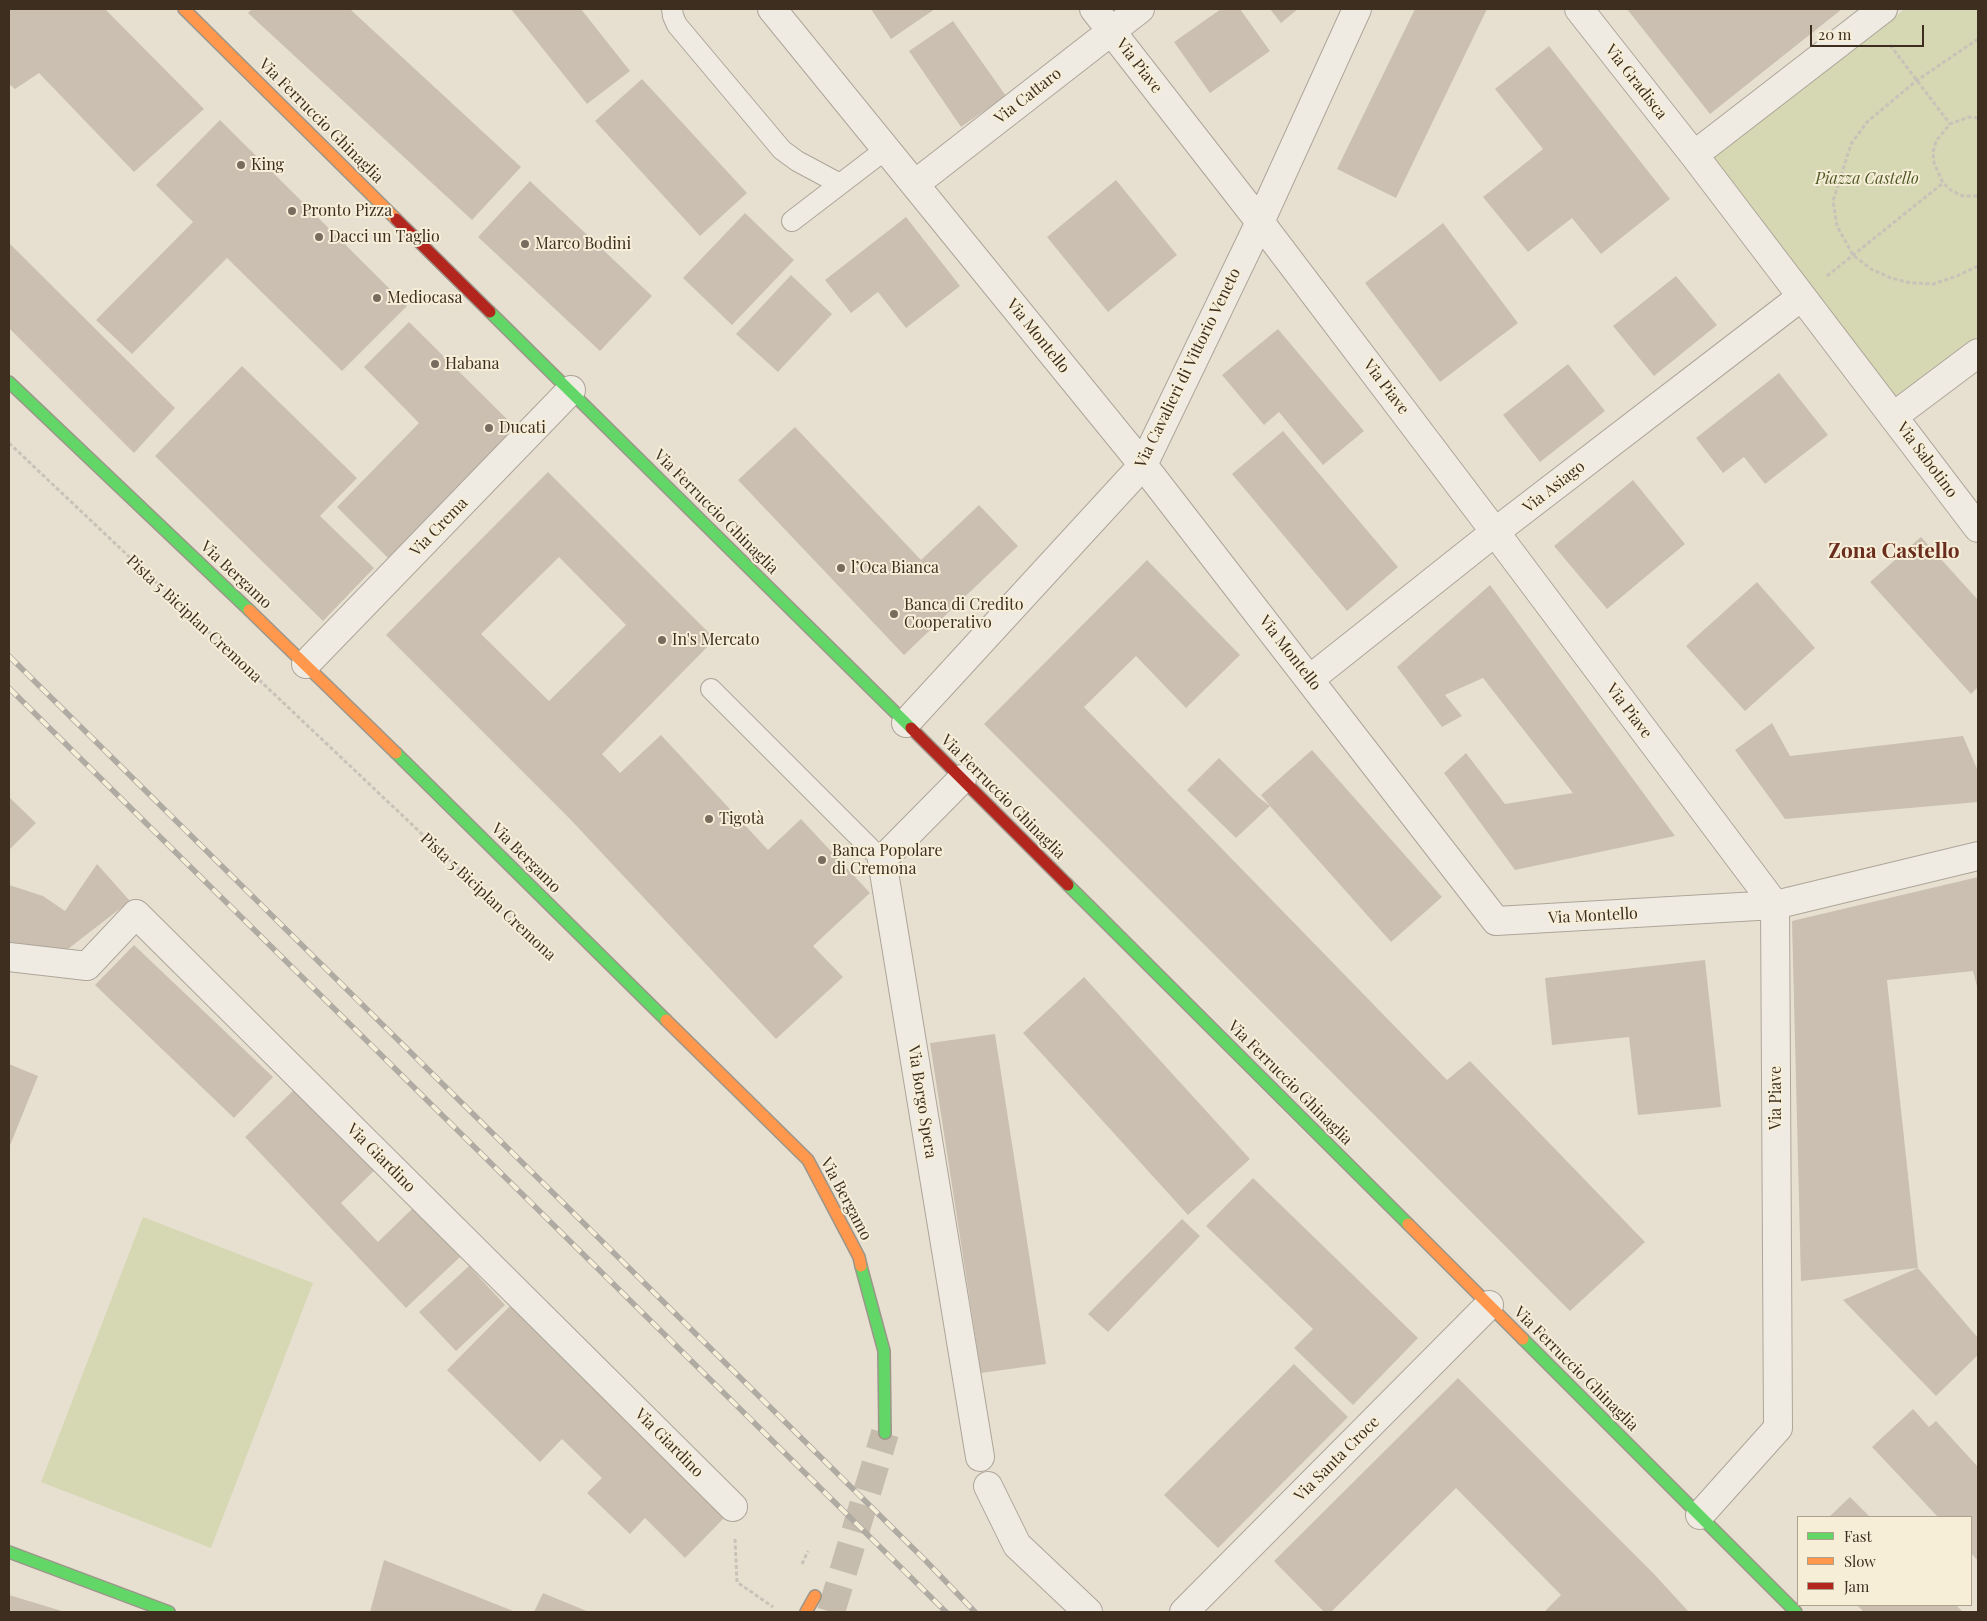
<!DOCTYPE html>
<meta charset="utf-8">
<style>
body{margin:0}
#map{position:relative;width:1987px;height:1621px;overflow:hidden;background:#e7e0d1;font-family:"Playfair Display",serif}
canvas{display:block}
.frame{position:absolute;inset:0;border:10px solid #3d2e20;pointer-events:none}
.legend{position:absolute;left:1797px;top:1516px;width:175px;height:90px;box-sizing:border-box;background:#f7eed8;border:1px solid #ada18e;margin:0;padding:6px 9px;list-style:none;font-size:15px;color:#3d2e20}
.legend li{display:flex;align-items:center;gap:10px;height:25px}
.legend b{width:25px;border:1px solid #ada18e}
.scale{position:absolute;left:1810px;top:25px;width:114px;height:22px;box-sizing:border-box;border:2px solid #3d2e20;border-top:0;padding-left:6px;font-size:15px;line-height:18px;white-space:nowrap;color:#3d2e20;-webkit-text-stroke:4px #f7eed8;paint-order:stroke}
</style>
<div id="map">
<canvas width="1987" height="1621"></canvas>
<div class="frame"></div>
<ul class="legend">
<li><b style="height:6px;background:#63d668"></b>Fast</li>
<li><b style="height:6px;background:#ff974d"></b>Slow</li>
<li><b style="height:6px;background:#b3261e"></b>Jam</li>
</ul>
<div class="scale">20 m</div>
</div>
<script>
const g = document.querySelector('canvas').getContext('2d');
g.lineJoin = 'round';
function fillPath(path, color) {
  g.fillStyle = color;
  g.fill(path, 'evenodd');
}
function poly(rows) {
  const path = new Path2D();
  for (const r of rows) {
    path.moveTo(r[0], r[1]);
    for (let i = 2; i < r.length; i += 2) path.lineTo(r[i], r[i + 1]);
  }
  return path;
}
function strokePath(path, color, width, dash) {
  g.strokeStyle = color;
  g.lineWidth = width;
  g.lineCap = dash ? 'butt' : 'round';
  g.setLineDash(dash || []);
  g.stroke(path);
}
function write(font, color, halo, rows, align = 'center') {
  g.font = font + ' "Playfair Display",serif';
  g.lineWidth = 4;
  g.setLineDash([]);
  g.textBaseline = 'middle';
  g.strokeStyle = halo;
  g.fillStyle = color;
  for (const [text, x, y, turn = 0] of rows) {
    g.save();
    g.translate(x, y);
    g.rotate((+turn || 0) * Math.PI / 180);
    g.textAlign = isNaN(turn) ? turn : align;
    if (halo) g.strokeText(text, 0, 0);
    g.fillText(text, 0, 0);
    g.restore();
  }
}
const green = poly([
 [1905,9,1978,9,1978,336,1897,399,1711,159],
 [143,1217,313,1283,211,1548,41,1482]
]);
const building = poly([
 [9,9,105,9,204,109,134,172,39,73,15,89,9,84],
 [252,9,350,9,521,167,472,220,248,13],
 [511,9,581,9,630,71,587,104],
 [871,9,935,9,891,39],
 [1221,9,1240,9,1270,51,1210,93,1174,42],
 [1270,9,1298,9,1281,23],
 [1415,9,1487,9,1396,198,1337,169],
 [1627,9,1842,9,1710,114],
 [953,21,1006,96,961,127,909,51],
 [1549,46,1670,199,1601,254,1572,218,1528,252,1483,197,1543,149,1495,89],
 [642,79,747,193,700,236,595,121],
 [220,120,407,306,342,371,227,258,132,354,96,320,193,222,156,185],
 [1116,180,1177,255,1108,312,1047,237],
 [530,181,652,296,600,351,478,237],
 [745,213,794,260,732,325,683,278],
 [906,217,960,286,906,328,878,292,851,313,825,280],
 [1443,223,1518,323,1440,382,1365,283],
 [9,243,175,408,134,453,9,328],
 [791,275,832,314,778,372,736,334],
 [1676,276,1717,325,1654,376,1613,326],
 [409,322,519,431,391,561,337,507,419,423,364,367],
 [1278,329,1364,431,1323,465,1279,412,1264,425,1222,375],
 [1568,364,1605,411,1540,462,1503,415],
 [242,366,357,478,320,516,374,568,323,621,155,456],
 [1779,373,1828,435,1765,484,1744,457,1723,473,1696,438],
 [795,427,921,560,979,505,1018,546,904,655,738,480],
 [1283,431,1398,567,1347,611,1232,474],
 [548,472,715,639,602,754,620,773,661,735,768,850,801,819,870,893,813,946,843,977,776,1039,570,819,386,635],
 [559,557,626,625,549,701,481,634],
 [1633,480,1685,544,1607,609,1554,546],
 [1921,537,1978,600,1978,687,1971,694,1870,582],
 [1147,560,1240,655,1186,708,1136,656,1084,707,1447,1080,1470,1061,1645,1242,1570,1311,984,724],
 [1757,582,1815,648,1745,711,1686,646],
 [1490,585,1675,836,1515,870,1444,773,1466,753,1505,804,1573,793,1483,678,1445,695,1462,716,1442,727,1397,667],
 [1772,723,1790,756,1963,736,1978,771,1978,802,1785,819,1735,750],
 [1312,750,1442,897,1391,942,1270,806,1236,838,1187,790,1219,758,1258,797,1270,806,1261,795],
 [9,797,36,823,9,850],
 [97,864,130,901,68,949,9,943,9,885,43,896,65,911],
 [1978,877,1978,990,1973,971,1887,980,1918,1268,1978,1338,1978,1355,1936,1396,1843,1300,1918,1268,1801,1281,1792,921],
 [134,945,273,1077,234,1118,95,985],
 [1705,960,1721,1107,1638,1115,1629,1037,1552,1045,1545,978],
 [1084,977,1250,1159,1188,1215,1023,1033],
 [995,1034,1046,1364,981,1373,930,1043],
 [9,1064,38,1076,9,1148],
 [301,1083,379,1166,341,1203,378,1242,413,1208,460,1257,406,1308,245,1137],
 [1253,1178,1418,1338,1353,1405,1294,1348,1313,1329,1206,1226],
 [1182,1219,1200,1236,1108,1332,1088,1314],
 [469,1266,505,1305,456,1351,419,1312],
 [511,1305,726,1516,685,1558,645,1518,630,1534,587,1493,602,1478,562,1439,540,1462,447,1370],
 [1294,1364,1348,1417,1218,1548,1164,1495],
 [1458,1378,1653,1573,1689,1612,1544,1612,1561,1595,1456,1488,1331,1612,1324,1612,1274,1561],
 [1913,1409,1929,1427,1936,1421,1978,1467,1978,1561,1971,1553,1971,1517,1938,1517,1872,1447],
 [1850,1497,1870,1517,1829,1517],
 [384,1560,516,1612,370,1612],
 [543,1593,589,1612,534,1612],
 [9,1595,65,1612,9,1612],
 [1857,1605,1956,1605,1963,1612,1864,1612]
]);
const secondaryTunnel = poly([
 [831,1612,885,1433]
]);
const path = poly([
 [1978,39,1916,81,1867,122,1851,144,1833,201,1837,226,1853,255,1871,269,1891,278,1911,283,1933,284,1957,276,1978,266],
 [1890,45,1950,124],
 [1978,118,1969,117,1950,124,1936,141,1933,152,1934,163,1943,183,1952,191,1963,196,1978,196],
 [1827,276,1943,183],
 [9,443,535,941],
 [735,1539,737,1582,773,1607],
 [802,1564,808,1551]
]);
const lane = poly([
 [672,9,673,16,677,25,782,150,797,161,840,184],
 [792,221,886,149],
 [711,689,882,860]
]);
const street = poly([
 [772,9,1143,465,1496,921,1775,905,1978,856],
 [1094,9,1260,222,1495,532,1775,905,1778,1428,1700,1515],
 [1579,9,1694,155,1978,528],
 [1694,155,1883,9],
 [915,184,1140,9],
 [1894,416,1978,353],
 [306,664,571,390],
 [1310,679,1495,532,1801,297],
 [906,723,1143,465,1260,222,1357,9],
 [962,779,882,860,980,1457],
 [9,957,87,966,136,914,733,1507],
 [988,1486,1017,1545,1088,1612],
 [1184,1612,1489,1305]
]);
const fast = poly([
 [490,312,911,728],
 [9,382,249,610],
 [396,753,666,1020],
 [1068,885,1408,1224],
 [861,1266,884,1351,885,1433],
 [1523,1339,1796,1612],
 [9,1552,169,1612]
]);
const slow = poly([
 [184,9,396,219],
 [249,610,396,753],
 [666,1020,808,1160,859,1257,861,1266],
 [1408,1224,1523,1339],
 [806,1612,815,1596]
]);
const jam = poly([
 [396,219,490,312],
 [911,728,1068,885]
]);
const rail = poly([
 [9,656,926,1561,975,1612],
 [9,688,946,1612]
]);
const markers = [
 [241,165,5,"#786c5e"],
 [292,211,5,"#786c5e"],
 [319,237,5,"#786c5e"],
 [525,244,5,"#786c5e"],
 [377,298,5,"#786c5e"],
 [435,364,5,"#786c5e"],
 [489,428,5,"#786c5e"],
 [841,568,5,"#786c5e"],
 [894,614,5,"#786c5e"],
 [662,640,5,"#786c5e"],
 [709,819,5,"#786c5e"],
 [822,860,5,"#786c5e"]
];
const streetNames = [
 ["Via Piave",1139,66,52],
 ["Via Gradisca",1636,82,52],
 ["Via Cattaro",1028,96,-38],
 ["Via Ferruccio Ghinaglia",321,121,45],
 ["Via Montello",1038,336,51],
 ["Via Cavalieri di Vittorio Veneto",1188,368,-64],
 ["Via Piave",1386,387,53],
 ["Via Sabotino",1927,460,53],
 ["Via Asiago",1554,487,-38],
 ["Via Ferruccio Ghinaglia",716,512,45],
 ["Via Crema",439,527,-46],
 ["Via Bergamo",236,575,43],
 ["Pista 5 Biciplan Cremona",194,619,43],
 ["Via Montello",1290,653,52],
 ["Via Piave",1629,711,53],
 ["Via Ferruccio Ghinaglia",1003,797,45],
 ["Via Bergamo",526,858,45],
 ["Pista 5 Biciplan Cremona",488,897,43],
 ["Via Montello",1593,916,-3],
 ["Via Ferruccio Ghinaglia",1290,1083,45],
 ["Via Piave",1776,1098,-90],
 ["Via Borgo Spera",922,1102,81],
 ["Via Giardino",381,1158,45],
 ["Via Bergamo",846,1199,62],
 ["Via Ferruccio Ghinaglia",1576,1369,45],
 ["Via Giardino",669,1443,45],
 ["Via Santa Croce",1337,1459,-45]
];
const poiNames = [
 ["King",251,165],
 ["Pronto Pizza",302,211],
 ["Dacci un Taglio",329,237],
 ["Marco Bodini",535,244],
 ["Mediocasa",387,298],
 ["Habana",445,364],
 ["Ducati",499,428],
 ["l’Oca Bianca",851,568],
 ["Banca di Credito",904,605],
 ["Cooperativo",904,623],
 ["In's Mercato",672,640],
 ["Tigotà",719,819],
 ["Banca Popolare",832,851],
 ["di Cremona",832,869]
];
const parkNames = [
 ["Piazza Castello",1867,179]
];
const districtNames = [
 ["Zona Castello",1894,551]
];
fillPath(green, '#d6d7b3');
fillPath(building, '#cbbfb2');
strokePath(secondaryTunnel, '#c5bcae', 28, [28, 14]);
strokePath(lane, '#ada599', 22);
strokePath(street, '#ada599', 30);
strokePath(fast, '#9c958a', 14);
strokePath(slow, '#9c958a', 14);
strokePath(jam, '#9c958a', 14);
strokePath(path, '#c8c2b9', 3, [4, 2.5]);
strokePath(lane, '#efebe3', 20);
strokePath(street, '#efebe3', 28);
strokePath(fast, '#63d668', 11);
strokePath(slow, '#ff974d', 11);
strokePath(jam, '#b3261e', 11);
strokePath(rail, '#afaaa2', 5.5);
strokePath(rail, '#f7eed8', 4, [11]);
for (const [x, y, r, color] of markers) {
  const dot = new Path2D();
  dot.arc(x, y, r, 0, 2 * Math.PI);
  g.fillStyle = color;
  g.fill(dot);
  strokePath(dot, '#f7eed8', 2);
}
write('16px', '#3d2e20', '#f7eed8', streetNames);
write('16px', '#3d2e20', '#f7eed8', poiNames, 'left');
write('italic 16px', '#4d5a26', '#f7eed8', parkNames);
write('bold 21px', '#6b2e1e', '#f7eed8', districtNames);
</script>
